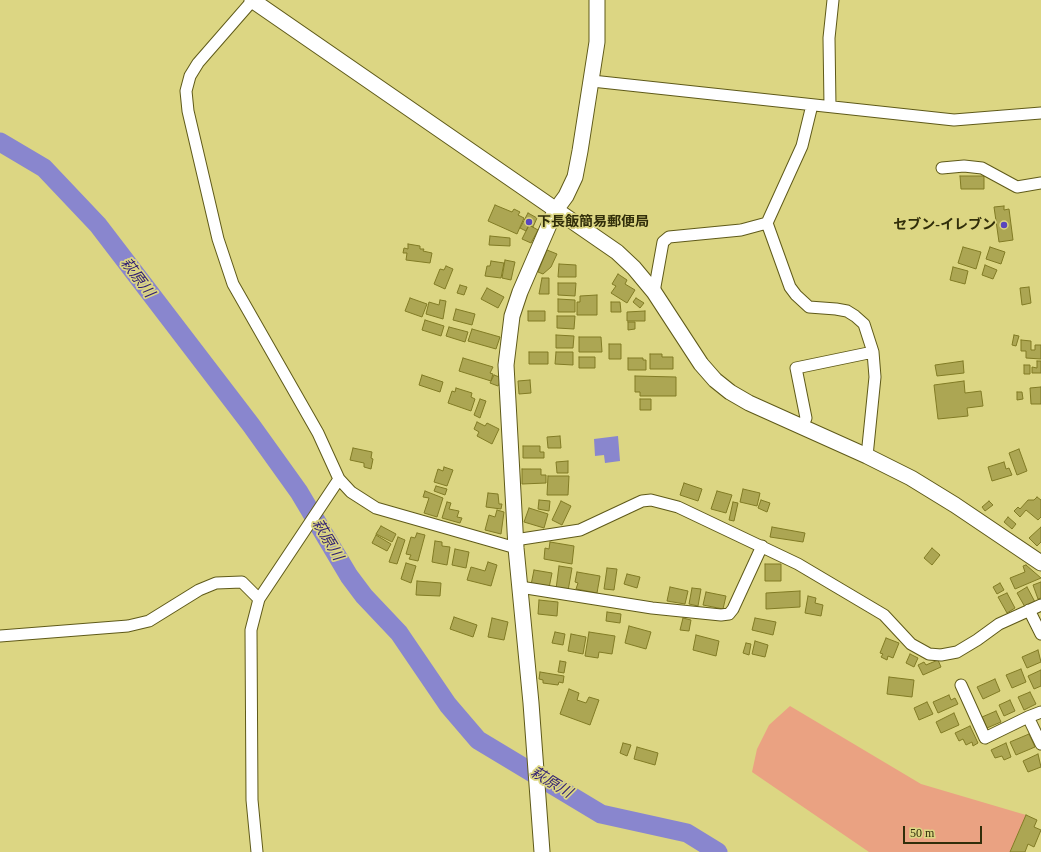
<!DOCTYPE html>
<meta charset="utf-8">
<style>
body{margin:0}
#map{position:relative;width:1041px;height:852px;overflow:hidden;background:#dcd683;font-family:"Times New Roman",serif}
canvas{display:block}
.scale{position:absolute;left:903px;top:826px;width:79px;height:18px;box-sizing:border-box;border:2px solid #312e0a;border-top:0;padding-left:5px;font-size:12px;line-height:14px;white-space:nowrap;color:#312e0a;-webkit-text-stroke:3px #dcd683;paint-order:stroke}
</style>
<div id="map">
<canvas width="1041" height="852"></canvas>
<div class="scale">50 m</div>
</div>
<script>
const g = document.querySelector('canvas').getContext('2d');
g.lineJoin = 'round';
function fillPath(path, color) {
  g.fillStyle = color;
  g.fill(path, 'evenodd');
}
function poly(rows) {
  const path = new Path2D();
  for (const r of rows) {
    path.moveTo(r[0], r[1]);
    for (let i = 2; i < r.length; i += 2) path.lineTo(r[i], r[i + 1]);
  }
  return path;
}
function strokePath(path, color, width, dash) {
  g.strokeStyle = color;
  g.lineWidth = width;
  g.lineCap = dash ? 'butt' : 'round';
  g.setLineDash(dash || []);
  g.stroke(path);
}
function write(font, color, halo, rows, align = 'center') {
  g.font = font + ' "Times New Roman","Noto Sans JP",serif';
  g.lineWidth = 3.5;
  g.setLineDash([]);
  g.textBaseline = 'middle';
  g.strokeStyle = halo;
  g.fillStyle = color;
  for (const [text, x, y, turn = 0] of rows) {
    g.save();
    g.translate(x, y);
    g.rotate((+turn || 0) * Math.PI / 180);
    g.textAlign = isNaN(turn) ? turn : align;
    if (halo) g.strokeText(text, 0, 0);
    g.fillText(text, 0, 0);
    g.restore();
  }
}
const green = poly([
 [790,706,921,784,1026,815,1010,852,869,852,752,772,757,749,769,725]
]);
const water = poly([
 [618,436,620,461,605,463,604,455,595,456,594,439]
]);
const river = poly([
 [0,142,44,168,98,225,251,425,299,492,349,576,364,596,399,633,448,705,478,740,601,814,687,833,718,852]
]);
const building = poly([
 [960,176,984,176,984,189,961,189,960,176],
 [495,205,512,212,514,209,520,212,518,215,524,218,517,234,488,221,495,205],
 [1004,206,1004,210,1009,209,1013,240,999,242,994,207,1004,206],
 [528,213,537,218,533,227,529,225,526,231,520,228,528,213],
 [529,225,538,230,531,243,522,239,529,225],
 [490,236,510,238,510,246,489,245,490,236],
 [408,244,420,246,420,249,424,249,423,251,432,253,430,263,406,260,407,253,403,253,404,248,408,249,408,244],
 [963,247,981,252,976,269,958,263,963,247],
 [990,247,1005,252,1001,264,986,259,990,247],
 [547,250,557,254,551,267,543,274,538,272,547,250],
 [505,260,515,262,511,280,502,278,505,260],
 [491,261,504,263,501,278,485,276,487,266,490,266,491,261],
 [559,264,576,265,576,277,558,277,559,264],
 [985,265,997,270,993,279,982,275,985,265],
 [446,266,453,269,445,289,434,284,440,269,444,270,446,266],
 [953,267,968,271,965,284,950,280,953,267],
 [618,274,627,280,625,284,635,290,627,303,611,293,616,286,612,284,618,274],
 [542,278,549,278,549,294,539,294,542,278],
 [558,283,576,283,575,296,558,295,558,283],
 [460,285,467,287,464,295,457,293,460,285],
 [1029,287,1031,303,1022,305,1020,288,1029,287],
 [487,288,504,297,498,308,481,299,487,288],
 [597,295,597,315,577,315,577,302,580,302,580,296,597,295],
 [410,298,427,304,422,317,405,311,410,298],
 [636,298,644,303,640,308,633,302,636,298],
 [558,299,575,300,575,312,558,312,558,299],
 [440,300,446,301,443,319,426,314,429,302,439,305,440,300],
 [611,302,620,302,621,312,611,312,611,302],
 [456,309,475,314,472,325,453,320,456,309],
 [528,311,545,311,545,321,528,321,528,311],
 [645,311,645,321,627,321,627,312,645,311],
 [557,316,575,316,574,329,557,328,557,316],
 [425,320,444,326,441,336,422,330,425,320],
 [628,322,635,322,635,329,628,330,628,322],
 [449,327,468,332,465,342,446,336,449,327],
 [472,329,500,337,496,349,468,341,472,329],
 [556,335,574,336,573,348,556,348,556,335],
 [1014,335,1019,336,1016,346,1012,345,1014,335],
 [579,337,601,337,602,352,579,352,579,337],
 [1021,340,1031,341,1031,350,1035,350,1035,345,1041,345,1041,359,1026,358,1026,351,1021,351,1021,340],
 [609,344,621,344,621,359,609,359,609,344],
 [529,352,548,352,548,364,529,364,529,352],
 [556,352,573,352,573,365,555,364,556,352],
 [650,354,662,354,662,357,673,357,673,369,650,369,650,354],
 [579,357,595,357,595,368,579,368,579,357],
 [463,358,493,367,490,373,493,374,491,381,459,371,463,358],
 [628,358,643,358,643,360,646,360,646,370,628,370,628,358],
 [963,361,964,373,937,376,935,365,963,361],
 [1037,361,1041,361,1041,373,1032,373,1032,367,1037,368,1037,361],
 [1024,365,1030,365,1030,374,1024,374,1024,365],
 [422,375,443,382,440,392,419,385,422,375],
 [494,375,502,378,498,386,490,383,494,375],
 [635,376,676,377,676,396,640,396,640,392,635,392,635,376],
 [530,380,531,393,519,394,518,381,530,380],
 [964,381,965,393,981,391,983,406,967,408,968,416,938,419,934,385,964,381],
 [1041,387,1041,404,1031,404,1030,388,1041,387],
 [456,388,472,393,471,397,475,399,471,411,448,403,452,391,455,392,456,388],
 [1017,392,1022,392,1023,399,1017,400,1017,392],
 [480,399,486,401,480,418,474,415,480,399],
 [640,399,651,399,651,410,640,410,640,399],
 [477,422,485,426,487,423,499,429,492,444,477,436,479,432,474,429,477,422],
 [560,436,561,448,548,448,547,437,560,436],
 [523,446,540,446,540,452,544,452,544,458,523,458,523,446],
 [353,448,372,452,371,458,373,459,371,469,364,467,364,463,350,460,353,448],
 [1019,449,1027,471,1017,475,1009,453,1019,449],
 [568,461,568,473,557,473,556,462,568,461],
 [1004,462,1006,469,1009,468,1012,475,992,481,988,467,1004,462],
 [444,467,453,470,447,486,434,482,438,469,443,471,444,467],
 [522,469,541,469,541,475,546,475,546,483,522,484,522,469],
 [548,476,569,476,568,495,547,495,548,476],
 [684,483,702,489,698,501,680,495,684,483],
 [436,486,447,489,445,495,434,491,436,486],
 [743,489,760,493,757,506,740,502,743,489],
 [425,491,443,498,437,517,424,513,429,498,423,497,425,491],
 [717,491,732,495,726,513,711,509,717,491],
 [488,493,498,494,499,504,502,504,501,509,486,507,488,493],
 [1037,497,1041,500,1041,517,1038,520,1026,510,1020,517,1014,511,1018,507,1020,509,1028,500,1034,500,1037,497],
 [539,500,550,501,549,511,538,509,539,500],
 [761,500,770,503,767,512,758,508,761,500],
 [561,501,571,506,562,525,552,520,561,501],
 [989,501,993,505,985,511,982,507,989,501],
 [447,502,451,503,449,509,459,511,457,517,462,518,460,523,442,518,447,502],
 [733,502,738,503,734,521,729,520,733,502],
 [529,508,548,514,544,528,524,522,529,508],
 [497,510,504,512,501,534,485,530,489,515,495,517,497,510],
 [1008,517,1016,524,1012,529,1004,522,1008,517],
 [381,526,396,534,392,542,376,534,381,526],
 [772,527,805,533,803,542,770,537,772,527],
 [1041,527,1041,542,1037,546,1029,538,1041,527],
 [417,533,425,535,418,561,409,559,411,555,406,554,411,537,415,538,417,533],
 [376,535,391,544,387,551,372,543,376,535],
 [398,537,405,540,397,564,389,562,398,537],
 [435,541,442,542,442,546,450,547,447,565,432,562,435,541],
 [550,542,574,546,572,564,544,559,545,548,549,549,550,542],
 [932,548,940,555,932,565,924,558,932,548],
 [455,549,469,552,466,568,452,565,455,549],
 [488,562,497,565,491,586,467,580,471,567,485,571,488,562],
 [406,563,416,566,411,583,401,579,406,563],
 [765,564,781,564,781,581,765,581,765,564],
 [1026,565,1041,578,1015,589,1010,578,1025,572,1023,566,1026,565],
 [559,566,572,568,568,591,556,589,559,566],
 [607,568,617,569,614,590,604,589,607,568],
 [534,570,552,573,549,588,531,585,534,570],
 [577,572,600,576,597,593,576,589,578,583,575,582,577,572],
 [627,574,640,577,637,588,624,584,627,574],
 [417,581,441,583,440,596,416,595,417,581],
 [1041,582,1041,598,1038,599,1033,585,1041,582],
 [1000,583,1004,590,997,594,993,587,1000,583],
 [670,587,688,591,685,604,667,601,670,587],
 [1027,587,1035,602,1025,607,1017,593,1027,587],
 [692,588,701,589,698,606,689,604,692,588],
 [800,591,800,607,766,609,766,593,800,591],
 [706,592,726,596,723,609,703,605,706,592],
 [1007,593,1015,608,1007,613,998,597,1007,593],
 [808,596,816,598,815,603,823,605,821,616,805,613,808,596],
 [539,600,558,602,557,616,538,614,539,600],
 [607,612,621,614,620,623,606,621,607,612],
 [454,617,477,625,473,637,450,629,454,617],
 [492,618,508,622,504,640,488,637,492,618],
 [683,618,691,620,689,631,680,630,683,618],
 [755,618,776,622,773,635,752,630,755,618],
 [629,626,651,632,646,649,625,643,629,626],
 [555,632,565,634,563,645,552,643,555,632],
 [589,632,615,636,612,654,599,652,598,658,585,656,589,632],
 [571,634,586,637,583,654,568,651,571,634],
 [696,635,719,641,716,656,693,650,696,635],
 [886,638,899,643,893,658,888,656,887,660,881,657,883,654,880,653,886,638],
 [755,641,768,645,765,657,752,654,755,641],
 [746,643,751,644,749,655,743,653,746,643],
 [1038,650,1041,662,1027,668,1022,657,1038,650],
 [910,654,918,658,914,667,906,663,910,654],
 [938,660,941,667,923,675,918,665,924,662,926,665,938,660],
 [560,661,566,662,564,673,558,672,560,661],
 [1021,669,1026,682,1012,688,1006,675,1021,669],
 [1041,670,1041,686,1034,689,1028,676,1041,670],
 [540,672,564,676,563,683,559,682,558,685,543,683,543,680,539,679,540,672],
 [889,677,914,680,912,697,887,694,889,677],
 [995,679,1000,691,983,699,977,687,995,679],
 [569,689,579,693,577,700,586,703,589,697,599,700,590,725,560,714,569,689],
 [1030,692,1036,704,1024,710,1018,697,1030,692],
 [949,695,951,700,955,698,958,704,938,713,933,702,949,695],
 [1010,700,1015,711,1004,716,999,705,1010,700],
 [927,702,933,714,919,720,914,708,927,702],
 [996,711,1001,722,987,728,982,717,996,711],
 [954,713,959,725,941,733,936,722,954,713],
 [970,726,978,743,973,746,972,742,966,745,963,739,959,741,955,733,970,726],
 [1029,734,1035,747,1016,755,1010,742,1029,734],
 [623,743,631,745,627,756,620,753,623,743],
 [1006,743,1011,757,1004,760,1002,756,995,758,991,750,1006,743],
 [637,747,658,753,655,765,634,759,637,747],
 [1038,754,1041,767,1028,772,1023,761,1038,754],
 [1026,815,1037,820,1034,827,1041,830,1034,847,1028,844,1025,852,1010,852,1026,815]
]);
const street = poly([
 [253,0,198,63,190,76,186,91,188,111,218,239,233,284,318,433,339,479,351,492,376,508,516,548],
 [592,81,954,120,1041,113],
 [830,106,829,38,833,0],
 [942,168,964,166,982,168,1017,187,1041,183],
 [767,223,790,287,796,295,809,307,836,309,847,311,855,316,864,324,873,352,875,377,867,456],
 [654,292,663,242,669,237,741,230,767,223,802,146,812,105],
 [802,427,806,418,796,368,873,352],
 [515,540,580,530,642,501,651,500,678,507,798,564,884,615,911,644,929,654,941,655,957,652,977,640,999,624,1041,605],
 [520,587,652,608,721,615,729,614,733,609,762,546],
 [1029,610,1041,634],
 [0,636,128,626,149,621,199,590,216,583,242,582,259,599],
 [961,685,985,738,1028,717],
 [1041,712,1028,717,1041,744],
 [257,852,252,800,251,630,259,599,339,479]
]);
const secondary = poly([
 [252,0,617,252,634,268,654,292,701,364,715,380,730,392,749,403,867,456,911,478,955,505,1041,563],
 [542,852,531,703,516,548,506,365,512,316,520,292,555,211,566,196,575,177,580,151,597,42,597,0]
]);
const markers = [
 [529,222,4,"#5946be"],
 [1004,225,4,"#5946be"]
];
const poiNames = [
 ["下長飯簡易郵便局",537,222],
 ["セブン-イレブン",996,225,"right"]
];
const waterNames = [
 ["萩原川",137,278,53],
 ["萩原川",327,540,59],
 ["萩原川",551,783,31]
];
fillPath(green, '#eaa282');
fillPath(water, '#8986ce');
strokePath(river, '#8986ce', 19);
fillPath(building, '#aca653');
strokePath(building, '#817b25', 1);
strokePath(street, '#5f5a19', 13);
strokePath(secondary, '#5f5a19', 17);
strokePath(street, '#fff', 11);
strokePath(secondary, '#fff', 15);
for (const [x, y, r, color] of markers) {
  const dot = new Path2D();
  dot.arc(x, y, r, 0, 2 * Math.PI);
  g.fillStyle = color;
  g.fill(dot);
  strokePath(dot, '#dcd683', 1.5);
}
write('bold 14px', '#312e0a', '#dcd683', poiNames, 'left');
write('italic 15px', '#301f73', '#dcd683', waterNames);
</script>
